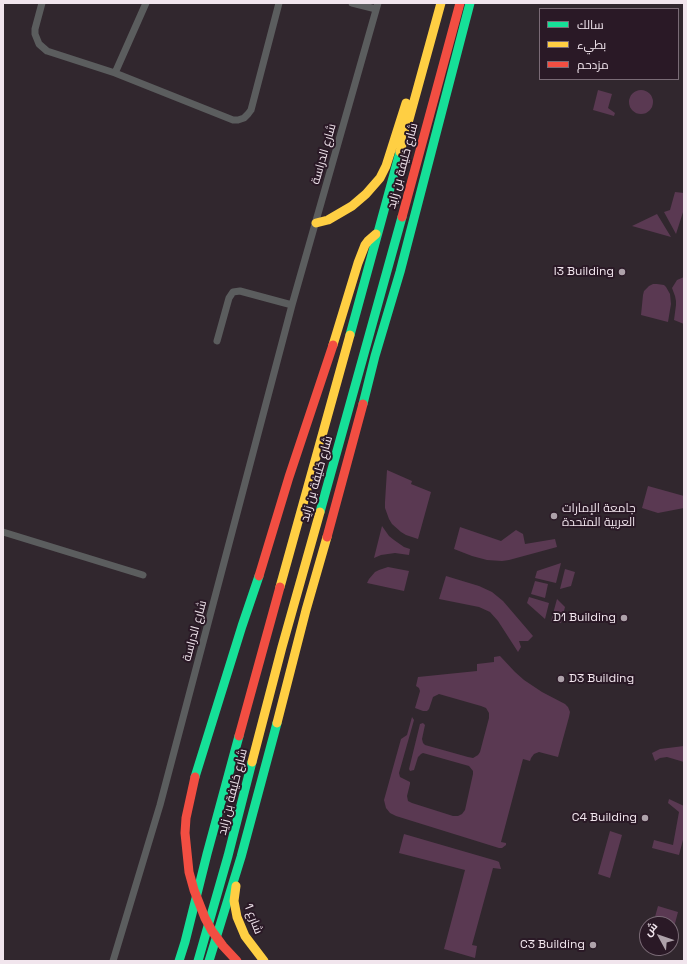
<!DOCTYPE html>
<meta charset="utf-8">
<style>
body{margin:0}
#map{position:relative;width:687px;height:964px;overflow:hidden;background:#31272e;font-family:"Space Grotesk",Cairo,sans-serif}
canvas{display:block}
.frame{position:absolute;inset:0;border:4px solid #f1e5ed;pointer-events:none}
.legend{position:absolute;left:539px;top:8px;width:140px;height:72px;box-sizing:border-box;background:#2a1926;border:1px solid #7a6b76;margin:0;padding:5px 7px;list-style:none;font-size:12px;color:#f1e5ed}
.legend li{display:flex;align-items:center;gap:8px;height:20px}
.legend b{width:20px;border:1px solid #7a6b76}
.north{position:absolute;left:639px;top:916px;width:40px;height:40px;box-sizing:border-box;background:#2a1926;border:1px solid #7a6b76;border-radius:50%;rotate:310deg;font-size:11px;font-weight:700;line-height:16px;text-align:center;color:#f1e5ed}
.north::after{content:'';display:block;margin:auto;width:14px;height:18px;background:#aea2aa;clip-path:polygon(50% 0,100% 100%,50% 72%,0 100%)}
</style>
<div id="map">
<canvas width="687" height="964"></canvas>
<div class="frame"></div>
<ul class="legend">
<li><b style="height:5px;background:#16e098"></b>سالك</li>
<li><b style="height:5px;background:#ffcf43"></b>بطيء</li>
<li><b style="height:5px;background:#f24e42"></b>مزدحم</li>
</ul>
<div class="north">ش</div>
</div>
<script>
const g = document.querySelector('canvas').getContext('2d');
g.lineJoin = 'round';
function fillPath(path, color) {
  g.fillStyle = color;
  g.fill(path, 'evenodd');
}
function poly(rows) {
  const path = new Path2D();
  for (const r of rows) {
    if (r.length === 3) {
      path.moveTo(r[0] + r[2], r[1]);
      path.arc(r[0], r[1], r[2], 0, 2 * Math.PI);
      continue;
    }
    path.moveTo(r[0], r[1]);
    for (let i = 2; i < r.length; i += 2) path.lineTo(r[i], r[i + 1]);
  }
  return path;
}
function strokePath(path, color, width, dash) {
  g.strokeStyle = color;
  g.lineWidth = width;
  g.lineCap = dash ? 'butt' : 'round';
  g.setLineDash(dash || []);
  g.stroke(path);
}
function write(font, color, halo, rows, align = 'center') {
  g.font = font + ' "Space Grotesk",Cairo,sans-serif';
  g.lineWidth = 4;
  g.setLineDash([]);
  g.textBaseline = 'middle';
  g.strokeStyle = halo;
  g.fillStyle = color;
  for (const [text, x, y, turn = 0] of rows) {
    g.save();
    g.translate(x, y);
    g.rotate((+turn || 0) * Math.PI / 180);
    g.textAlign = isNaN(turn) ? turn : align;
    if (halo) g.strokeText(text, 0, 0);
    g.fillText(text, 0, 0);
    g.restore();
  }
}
const green = poly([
 [598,90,612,94,608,108,615,113,614,116,593,110],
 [641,102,12],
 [675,192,684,193,684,209,676,234,664,212,670,210],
 [657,214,671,237,632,226],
 [684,277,684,324,674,320,676,305,676,301,675,296,672,288,677,280],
 [653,284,657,284,664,285,666,287,670,294,671,304,668,322,641,315,643,295,644,291,649,286],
 [387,470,412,481,411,484,431,492,418,539,406,535,401,532,392,524,389,519,385,508,385,502],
 [648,486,684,496,684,508,658,513,642,508],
 [382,526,389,536,394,540,404,547,410,549,409,555,395,553,381,555,374,558],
 [460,527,501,541,516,530,523,534,525,544,555,539,557,547,509,560,502,561,487,560,472,556,454,549],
 [561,563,556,583,535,578,537,571],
 [388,567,409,571,404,591,367,583,369,579,375,572,379,570],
 [565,569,575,572,571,586,560,589],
 [446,576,479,586,492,592,503,601,533,636,528,641,519,641,521,647,518,652,498,621,490,612,479,607,439,599],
 [535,581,548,584,545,598,531,594],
 [529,597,549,603,545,619,527,603],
 [557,599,565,607,561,623,551,621],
 [500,656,515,672,524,680,542,692,565,704,568,707,570,712,569,717,558,757,539,752,534,754,531,758,530,761,523,759,501,842,506,843,506,845,502,848,499,848,396,816,390,813,386,808,384,800,401,739,407,735,412,717,414,720,399,773,400,777,410,782,410,784,407,796,408,801,412,803,453,816,458,816,462,814,465,810,473,774,473,771,469,766,423,753,421,754,418,757,414,770,410,771,409,769,420,724,423,723,425,725,422,739,423,743,425,745,468,757,473,758,478,755,480,752,489,718,489,713,486,708,481,706,439,694,433,697,429,709,427,711,423,711,415,708,420,691,419,688,416,686,418,677,477,671,477,664,494,662,494,657],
 [684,746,684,762,667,757,660,758,655,761,652,753,660,749],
 [669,799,684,806,684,836,679,855,652,848,654,840,673,845,679,812,668,803],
 [610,831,622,835,610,878,598,874],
 [404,834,497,861,499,862,501,869,493,868,472,945,477,946,475,958,444,949,465,870,399,853],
 [658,906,678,912,673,931,671,931,671,924,653,924]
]);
const street = poly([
 [42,3,35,29,35,34,39,44,47,51,115,73,233,120,238,120,244,118,248,114,251,110,279,3],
 [352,3,376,9],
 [115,73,146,3],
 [217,341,229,298,233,292,240,291,292,305],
 [3,532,143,575],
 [113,961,160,805,292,305,378,3]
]);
const fast = poly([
 [350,335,400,152],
 [363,404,375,356,400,272,470,3],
 [320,512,402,217],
 [195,777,242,626,259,576],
 [179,961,185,942,207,854,239,736],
 [198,961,228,856,252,762],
 [209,961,241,857,277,723]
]);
const slow = poly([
 [400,152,441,3],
 [316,223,328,220,352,206,366,194,380,178,386,166,406,103],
 [333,345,358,263,365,245,368,241,376,234],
 [280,587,350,335],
 [277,723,306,610,327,537],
 [252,762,282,647,320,512],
 [236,886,234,901,237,917,245,936,264,961]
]);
const jam = poly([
 [402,217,460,3],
 [327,537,363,404],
 [259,576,289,477,333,345],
 [239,736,280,587]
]);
const jamBridge = poly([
 [195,777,186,818,185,833,189,872,194,890,205,918,212,931,223,946,237,961]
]);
const markers = [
 [622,272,4,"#aea2aa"],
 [554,516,4,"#aea2aa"],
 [624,618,4,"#aea2aa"],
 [561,679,4,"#aea2aa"],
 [645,818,4,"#aea2aa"],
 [593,945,4,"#aea2aa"]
];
const streetNames = [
 ["شارع الدراسة",324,154,-74],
 ["شارع خليفة بن زايد",403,166,-75],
 ["شارع خليفة بن زايد",317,479,-74],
 ["شارع الدراسة",195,631,-75],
 ["شارع خليفة بن زايد",233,792,-76],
 ["شارع 1",253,919,69]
];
const poiNames = [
 ["I3 Building",614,272],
 ["جامعة الإمارات",562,509,"left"],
 ["العربية المتحدة",562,523,"left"],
 ["D1 Building",616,618],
 ["D3 Building",569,679,"left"],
 ["C4 Building",637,818],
 ["C3 Building",585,945]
];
fillPath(green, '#5a3952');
strokePath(street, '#5b5d5e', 7);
strokePath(fast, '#16e098', 9);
strokePath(slow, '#ffcf43', 9);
strokePath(jam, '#f24e42', 9);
strokePath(jamBridge, '#f24e42', 9);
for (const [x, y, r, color] of markers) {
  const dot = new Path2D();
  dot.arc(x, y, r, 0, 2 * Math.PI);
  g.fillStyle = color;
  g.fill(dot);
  strokePath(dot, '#2a1926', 1.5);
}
write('12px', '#f1e5ed', '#2a1926', streetNames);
write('12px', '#f1e5ed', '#2a1926', poiNames, 'right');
</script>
